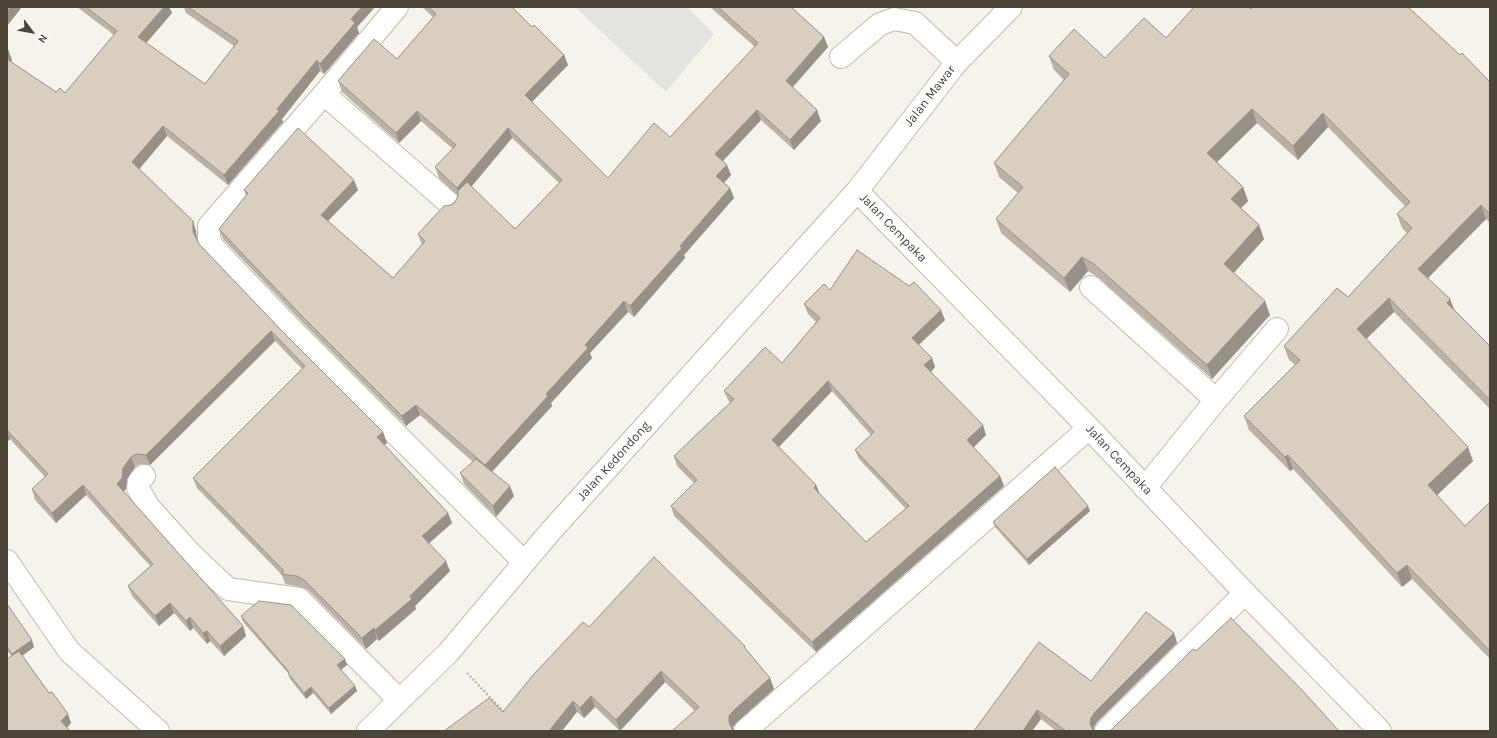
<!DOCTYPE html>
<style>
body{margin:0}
#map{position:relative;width:1497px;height:738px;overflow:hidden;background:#f6f3ec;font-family:Karla,sans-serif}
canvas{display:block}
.frame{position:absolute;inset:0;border:8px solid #4b4439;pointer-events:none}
.north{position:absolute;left:12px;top:12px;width:40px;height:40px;-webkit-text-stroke:3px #fff;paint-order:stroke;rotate:122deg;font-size:11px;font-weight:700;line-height:16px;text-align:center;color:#4b4439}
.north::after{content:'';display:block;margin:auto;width:14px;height:18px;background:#4b4439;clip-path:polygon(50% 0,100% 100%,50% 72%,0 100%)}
</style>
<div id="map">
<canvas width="1497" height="738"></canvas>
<div class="frame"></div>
<div class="north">N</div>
</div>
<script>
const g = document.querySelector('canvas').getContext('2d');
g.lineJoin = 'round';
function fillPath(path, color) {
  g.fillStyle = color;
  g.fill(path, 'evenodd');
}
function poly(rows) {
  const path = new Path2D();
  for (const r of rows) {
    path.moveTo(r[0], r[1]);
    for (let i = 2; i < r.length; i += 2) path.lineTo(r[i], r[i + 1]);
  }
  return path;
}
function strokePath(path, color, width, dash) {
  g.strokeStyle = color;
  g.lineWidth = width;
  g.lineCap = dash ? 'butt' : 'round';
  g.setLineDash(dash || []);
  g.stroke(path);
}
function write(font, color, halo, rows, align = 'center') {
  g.font = font + ' Karla,sans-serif';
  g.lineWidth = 4;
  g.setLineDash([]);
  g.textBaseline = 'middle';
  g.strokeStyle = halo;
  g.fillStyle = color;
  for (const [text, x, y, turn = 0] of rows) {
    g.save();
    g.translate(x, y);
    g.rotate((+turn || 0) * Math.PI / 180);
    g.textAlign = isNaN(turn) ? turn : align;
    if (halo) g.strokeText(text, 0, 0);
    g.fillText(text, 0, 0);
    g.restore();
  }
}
const parking = poly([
 [687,7,714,34,666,92,576,8]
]);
const path = poly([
 [467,673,505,713]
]);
const minor = poly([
 [397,7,324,94,209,226,209,238,212,246,296,334,524,562],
 [841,57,880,24,894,19,915,23,957,62],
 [324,94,450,204],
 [857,191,1089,428,1245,593,1380,731],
 [1091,287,1216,400,1145,488],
 [1216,400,1277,329],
 [144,476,139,481,138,488,148,506,191,554,228,589,299,599,399,700],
 [7,561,69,651,158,731],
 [368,731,448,653,550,532,857,191,957,62,1011,7],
 [745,731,1089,428],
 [1106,731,1245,593]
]);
const wall = poly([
 [77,7,169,7,172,13,146,43,205,84,234,46,186,13,184,7,375,7,357,27,359,33,324,74,320,71,282,119,283,122,228,185,167,136,139,169,193,221,196,231,197,240,199,244,283,332,383,432,387,443,384,445,448,513,452,523,429,543,450,571,415,606,416,609,379,641,377,639,366,649,308,590,301,587,285,584,282,575,197,488,193,478,302,369,275,341,150,465,141,464,135,467,127,479,126,489,123,491,243,626,246,636,224,656,210,641,207,644,193,628,190,631,174,613,159,626,132,596,128,586,150,566,86,495,56,523,35,500,32,489,45,477,10,439,7,442,7,49,8,49,12,60,10,62,56,92,65,93,114,35],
 [422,7,512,7,532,27,564,55,568,65,532,102,608,178,670,137,755,47,710,7,791,7,824,37,828,47,793,87,821,121,794,150,761,120,723,161,731,175,724,183,730,188,734,198,684,255,685,258,634,317,628,312,590,353,592,358,551,403,552,406,492,472,514,496,496,517,464,484,460,473,473,462,420,415,406,426,305,325,223,239,219,229,246,196,244,190,358,190,328,221,393,278,422,245,418,234,451,205,455,202,458,196,439,178,435,167,453,149,421,121,399,143,342,92,338,81,397,59,433,17],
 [512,138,559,183,515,229,471,187],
 [1251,9,1460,55,1490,82,1490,223,1486,219,1428,278,1450,299,1454,309,1490,346,1490,409,1394,312,1366,339,1473,461,1437,495,1465,526,1490,502,1490,659,1412,579,1402,587,1293,469,1290,471,1249,430,1244,416,1295,365,1289,360,1284,346,1348,297,1407,233,1402,228,1397,214,1405,206,1328,127,1298,160,1257,123,1217,162,1243,187,1248,201,1241,208,1259,225,1264,239,1234,273,1270,315,1212,379,1099,278,1088,271,1070,292,1001,233,996,219,1018,193,999,177,994,163,1064,80,1054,70,1049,56,1105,58],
 [830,290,945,320,919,345,932,358,935,367,931,372,986,435,973,447,1000,476,1004,486,816,652,674,516,671,506,694,483,677,466,674,456,730,403,728,400,724,391,782,363,816,322,808,314,804,304],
 [832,391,871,435,855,450,859,459,906,509,866,542,820,494,816,485,779,447],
 [1090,511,1029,565,995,527,993,522],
 [7,604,34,647,22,656,71,723,11,656,7,650],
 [241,616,345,659,347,665,341,670,355,686,357,691,331,714,313,693,306,699,290,679,288,673,243,622],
 [589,627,747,650,770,678,774,689,737,722,733,727,733,729,695,711,665,682,620,731,595,707,584,718,577,712,503,712],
 [1174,633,1177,643,1097,722,1094,727,1094,730,1095,731,1056,731,1041,719,1032,731,974,731,1091,681]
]);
const shadedWall = poly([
 [10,7,22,7,7,26,7,11],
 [164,7,169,7,172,13,142,48,138,37],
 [362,7,375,7,357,27,359,33,324,74,320,64,351,19],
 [824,37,828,47,789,91,786,81],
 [8,49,12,60,7,66,7,50],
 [564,55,568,65,528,106,525,95],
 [317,60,320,71,282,119,283,122,228,185,224,175],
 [1252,109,1257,123,1212,167,1207,153],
 [757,110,761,120,719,165,715,154],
 [817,110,821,121,794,150,790,140],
 [417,111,421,121,399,143,396,133],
 [1323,113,1328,127,1298,160,1293,146],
 [163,126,167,136,136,173,132,162],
 [508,128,512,138,461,199,457,188],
 [727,165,731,175,720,187,716,176],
 [354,180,358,190,324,225,321,215],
 [1243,187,1248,201,1236,213,1231,199],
 [730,188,734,198,684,255,685,258,634,317,630,306,680,246],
 [1481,205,1486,219,1423,283,1418,269],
 [193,221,196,231,197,242,193,232],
 [1259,225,1264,239,1229,278,1224,264],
 [1082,257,1088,271,1070,292,1064,278],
 [1389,298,1394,312,1362,343,1357,329],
 [1450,299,1455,313,1447,303],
 [624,301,628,312,590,353,592,358,551,403,552,406,489,475,485,465,546,394,585,345],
 [1265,301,1270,315,1212,379,1207,365],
 [941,310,945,320,915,348,912,338],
 [271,331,275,341,150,465,146,455],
 [932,358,935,367,928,375,924,365],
 [828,381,832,391,776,450,772,440],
 [416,405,420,415,406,426,402,416],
 [983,425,986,435,971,450,967,440],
 [7,431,10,439,7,442],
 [383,432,387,443,381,448,377,437],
 [1468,447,1473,461,1433,499,1428,485],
 [1288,455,1293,469,1290,471,1285,457],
 [131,457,135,467,127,479,126,489,121,494,117,484,123,468],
 [1000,476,1004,486,816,652,812,642],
 [83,485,86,495,56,523,52,513],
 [816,485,820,495,814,488],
 [510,486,514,496,496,517,493,506],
 [1088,506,1090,511,1029,565,1027,559],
 [448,513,452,523,426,546,422,536],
 [446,561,450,571,415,606,416,609,379,641,375,630],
 [1407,565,1412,579,1402,587,1397,573],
 [170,603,174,613,159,626,155,616],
 [190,617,193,628,190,631,186,621],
 [243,626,246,636,224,656,220,646],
 [374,628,377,639,366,649,362,638],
 [207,631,210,641,207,644,203,633],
 [1174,633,1177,643,1097,722,1094,727,1094,731,1090,724,1091,718,1094,713],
 [32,640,34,647,15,661,12,654],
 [345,659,347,665,339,671,337,665],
 [661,671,665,682,620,731,616,720],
 [770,678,774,689,737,722,733,727,733,731,729,722,729,716,733,711],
 [355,686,357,691,331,714,329,708],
 [311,687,313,693,306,699,304,693],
 [591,696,595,707,584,718,580,708],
 [573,701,577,712,562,731,549,731],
 [1037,710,1041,719,1032,731,1023,731],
 [68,714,71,723,65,730,61,721]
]);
const building = poly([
 [7,7,10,7,7,11,7,7],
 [86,7,164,7,138,37,205,84,238,41,188,7,362,7,351,19,355,23,320,64,317,60,277,109,279,111,224,175,163,126,132,162,193,221,193,232,199,244,283,332,383,432,377,437,448,513,422,536,446,561,410,596,412,599,375,630,374,628,362,638,304,580,297,576,281,574,284,571,193,478,305,366,271,331,146,455,137,454,131,457,123,468,122,478,117,484,243,626,220,646,207,631,203,633,190,617,186,621,170,603,155,616,128,586,153,564,83,485,52,513,32,489,48,474,7,430,7,59,56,92,60,88,65,93,117,31,86,7],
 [429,7,512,7,532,27,534,25,564,55,525,95,608,178,654,123,670,137,758,43,718,7,791,7,824,37,786,81,817,110,790,140,757,110,715,154,727,165,716,176,730,188,680,246,682,248,630,306,624,301,585,345,588,348,546,394,548,396,485,465,416,405,402,416,301,315,219,229,248,193,244,190,298,128,354,180,321,215,393,278,425,241,418,234,444,206,451,205,455,202,458,196,458,191,467,182,515,229,562,180,508,128,457,188,435,167,456,145,417,111,396,133,338,81,374,39,397,59,436,14,429,7],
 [1194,7,1248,7,1251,9,1253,7,1408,7,1460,55,1462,53,1490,82,1490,214,1481,205,1418,269,1450,299,1447,303,1490,346,1490,400,1389,298,1357,329,1468,447,1428,485,1465,526,1490,502,1490,651,1407,565,1397,573,1288,455,1285,457,1244,416,1300,360,1284,346,1337,288,1348,297,1412,228,1397,214,1410,202,1323,113,1293,146,1252,109,1207,153,1243,187,1231,199,1259,225,1224,264,1265,301,1207,365,1094,264,1082,257,1064,278,996,219,1023,187,994,163,1069,74,1049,56,1074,29,1105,58,1144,18,1166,38,1194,7],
 [857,250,909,286,914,282,941,310,912,338,932,358,924,365,983,425,967,440,1000,476,812,642,671,506,697,480,674,456,734,399,724,391,765,347,782,363,820,318,804,304,824,284,830,290,857,250],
 [828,381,874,432,855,450,909,506,866,542,814,488,816,485,772,440,828,381],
 [476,459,510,486,493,506,460,473,476,459],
 [1055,467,1088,506,1027,559,993,522,1055,467],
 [654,557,745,646,744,647,770,678,733,711,729,716,729,722,732,729,736,731,672,731,699,707,661,671,616,720,591,696,580,708,573,701,549,731,444,731,489,698,503,712,533,675,583,622,589,627,654,557],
 [259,601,291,605,345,659,337,665,355,686,329,708,311,687,304,693,288,673,289,672,241,616,259,601],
 [7,604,32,640,12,654,7,647,7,604],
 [1146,612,1174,633,1094,713,1091,718,1090,724,1093,730,1095,731,1066,731,1037,710,1023,731,974,731,1039,642,1091,681,1146,612],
 [1231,618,1301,689,1339,731,1110,731,1193,649,1196,651,1231,618],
 [19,651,49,693,52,692,68,714,61,721,70,731,7,731,7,659,19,651]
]);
const streetNames = [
 ["Jalan Mawar",930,96,-52],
 ["Jalan Cempaka",893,228,46],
 ["Jalan Cempaka",1119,460,47],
 ["Jalan Kedondong",614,461,-48]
];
fillPath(parking, '#e5e3e0');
strokePath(minor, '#c2bbae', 24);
strokePath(path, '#c4b79f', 2.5, [2, 2]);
strokePath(minor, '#fff', 22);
fillPath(wall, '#bab2a6');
fillPath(shadedWall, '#979187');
fillPath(building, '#d8cfc1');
strokePath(building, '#979187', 1);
write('13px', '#4b4439', '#fff', streetNames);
</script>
